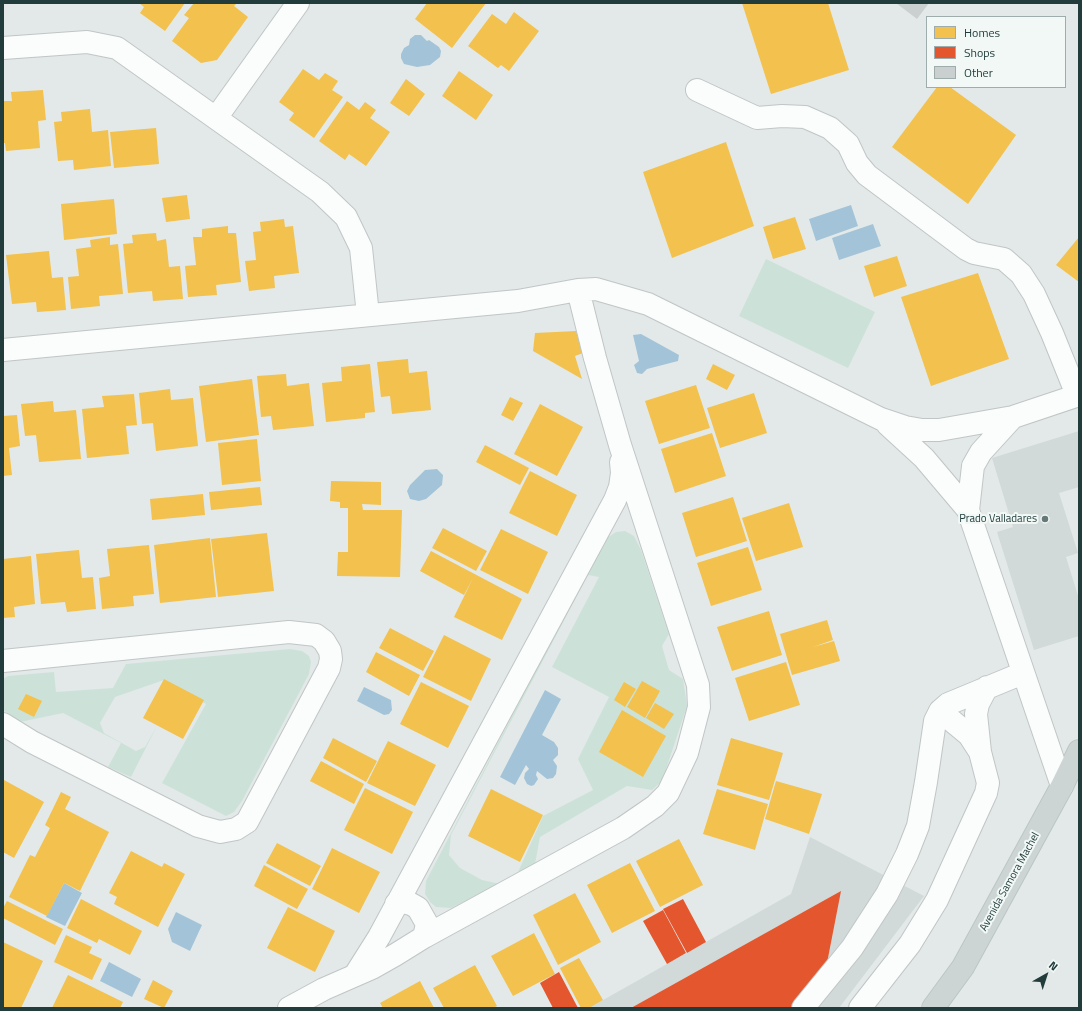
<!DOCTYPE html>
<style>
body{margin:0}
#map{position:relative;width:1082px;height:1011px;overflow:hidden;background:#e3e9e8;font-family:"Titillium Web",sans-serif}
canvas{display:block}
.frame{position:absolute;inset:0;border:4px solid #213c3b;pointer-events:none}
.legend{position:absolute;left:926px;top:16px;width:140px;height:72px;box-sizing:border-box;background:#f1f8f6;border:1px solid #9eadab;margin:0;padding:5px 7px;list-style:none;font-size:12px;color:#213c3b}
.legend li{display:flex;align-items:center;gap:8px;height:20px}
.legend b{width:20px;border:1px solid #9eadab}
.north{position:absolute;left:1026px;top:955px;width:40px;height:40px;-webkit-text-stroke:3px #f1f8f6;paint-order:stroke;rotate:39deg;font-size:11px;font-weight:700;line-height:16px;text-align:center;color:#213c3b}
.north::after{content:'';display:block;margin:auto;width:14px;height:18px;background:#213c3b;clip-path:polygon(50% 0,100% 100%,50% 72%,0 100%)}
</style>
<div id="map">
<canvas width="1082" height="1011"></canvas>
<div class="frame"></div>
<ul class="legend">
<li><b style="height:11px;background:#f2c14e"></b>Homes</li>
<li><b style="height:11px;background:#e4572e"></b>Shops</li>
<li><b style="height:11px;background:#cad0cf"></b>Other</li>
</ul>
<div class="north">N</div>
</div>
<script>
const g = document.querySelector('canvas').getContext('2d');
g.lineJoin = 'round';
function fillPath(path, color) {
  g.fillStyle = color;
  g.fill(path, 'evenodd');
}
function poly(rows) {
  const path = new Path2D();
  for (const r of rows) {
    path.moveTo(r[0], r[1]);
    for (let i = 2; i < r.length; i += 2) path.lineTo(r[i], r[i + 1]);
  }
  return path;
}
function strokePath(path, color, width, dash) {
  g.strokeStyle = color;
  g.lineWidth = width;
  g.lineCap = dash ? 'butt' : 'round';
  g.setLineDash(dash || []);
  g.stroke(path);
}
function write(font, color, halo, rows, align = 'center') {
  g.font = font + ' "Titillium Web",sans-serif';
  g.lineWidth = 4;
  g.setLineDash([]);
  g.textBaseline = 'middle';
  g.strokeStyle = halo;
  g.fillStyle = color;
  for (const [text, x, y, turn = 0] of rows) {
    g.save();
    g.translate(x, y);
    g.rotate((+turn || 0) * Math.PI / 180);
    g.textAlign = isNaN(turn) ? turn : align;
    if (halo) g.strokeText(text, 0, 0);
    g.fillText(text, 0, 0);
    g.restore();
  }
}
const built = poly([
 [1079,431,1079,487,1059,493,1078,553,1066,557,1079,599,1079,636,1034,650,997,532,1013,527,992,458],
 [810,837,924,896,839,1008,589,1008,791,894]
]);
const green = poly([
 [766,259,875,312,848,368,739,316],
 [625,531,634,536,641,550,669,634,662,646,669,670,683,679,687,706,662,781,652,790,627,786,540,837,535,864,518,872,543,816,593,790,578,759,609,697,552,667,599,577,588,575,451,835,449,855,460,868,482,880,500,884,451,908,436,907,430,902,425,894,426,881,604,540,616,532],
 [290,649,302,651,309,656,311,662,309,674,242,801,234,812,226,816,162,783,206,704,164,680,115,697,100,723,104,733,136,751,145,747,157,726,131,777,108,767,121,743,63,713,20,722,3,710,3,679,8,676,54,672,56,692,113,688,126,664]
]);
const water = poly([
 [415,35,421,35,427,41,429,40,439,47,441,51,440,57,430,65,417,67,404,64,401,58,401,54,404,48,409,45,410,39],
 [851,205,858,226,816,241,809,219],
 [873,224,881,246,839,260,832,238],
 [641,334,679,355,678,361,647,369,642,374,637,373,634,365,639,361,633,335],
 [437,469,443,475,442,485,426,499,419,501,410,499,407,491,410,485,425,470],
 [364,687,391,700,392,710,389,714,384,715,357,701],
 [545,690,561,699,542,735,554,742,558,748,558,755,553,760,557,766,556,774,553,778,547,779,537,771,536,775,538,779,534,785,531,786,527,784,524,778,525,773,529,769,526,765,515,785,500,777],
 [64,883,82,893,65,926,46,917],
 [176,912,202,925,190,951,172,942,168,929],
 [109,962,141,979,132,997,100,981]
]);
const homes = poly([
 [139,3,185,3,165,31,140,13,144,7],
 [194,3,234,3,236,4,234,6,248,17,217,60,201,63,172,41,189,18,184,15],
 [427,3,486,3,452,48,415,19],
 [742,3,828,3,849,70,771,94],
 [514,12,539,31,509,71,501,65,498,68,468,46,492,14,506,24],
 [303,69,319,80,325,73,338,81,332,90,343,97,314,138,289,120,294,113,279,102],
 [459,71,493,95,476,120,442,96],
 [406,79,425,94,409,116,390,103],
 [937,87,950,87,1016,135,968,204,892,147],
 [43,90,46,120,38,121,40,148,6,151,5,143,3,143,3,101,12,101,11,92],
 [347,101,359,110,365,102,376,110,370,118,390,132,366,166,349,154,345,160,319,141],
 [90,109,92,132,108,130,111,166,74,170,73,160,58,161,54,122,62,121,61,112],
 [156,128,159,164,114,168,110,132],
 [726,142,754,226,672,258,643,172],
 [187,195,190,219,166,222,162,198],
 [114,199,117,234,64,240,61,204],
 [795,217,806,249,773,259,763,227],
 [284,219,285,227,293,226,299,273,274,276,275,288,249,291,245,261,256,260,253,232,261,231,260,222],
 [228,226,228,233,236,233,241,282,216,285,217,295,188,297,185,266,196,265,193,237,202,237,202,229],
 [156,233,157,241,166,239,169,267,180,266,183,299,153,301,152,291,128,293,123,244,133,243,132,235],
 [110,237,110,245,118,244,123,294,99,296,100,306,71,309,68,277,79,276,76,249,91,247,90,240],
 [1079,237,1079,282,1056,265],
 [49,251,52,278,63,277,66,310,37,312,36,302,12,304,6,255],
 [897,256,907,286,874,297,864,266],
 [978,273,1009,359,931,386,901,297],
 [576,331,583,353,575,356,582,379,533,351,535,333],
 [408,359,409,373,427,371,431,410,392,414,390,396,381,397,377,362],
 [370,364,375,412,365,413,365,418,326,422,322,383,342,381,341,367],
 [713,364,735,375,727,390,706,379],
 [286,374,287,386,309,383,314,426,273,430,271,416,261,417,257,376],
 [252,379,259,435,206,442,199,386],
 [696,385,710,428,659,444,645,401],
 [170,389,171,400,193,398,198,446,156,451,153,423,142,424,139,393],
 [754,393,767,433,720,448,707,408],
 [134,394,137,425,126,426,129,454,87,458,82,409,104,407,102,396],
 [510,397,523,403,513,421,501,415],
 [53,401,54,412,76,410,81,459,39,462,36,435,25,436,21,404],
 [540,404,583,427,557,476,514,454],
 [17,415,20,446,9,448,12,475,3,476,3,416],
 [712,433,726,476,675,493,661,449],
 [257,439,261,481,222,485,218,443],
 [485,445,529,468,520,485,476,462],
 [530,471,577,495,557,536,509,513],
 [331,481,381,482,381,505,362,504,363,510,402,510,400,577,337,576,338,552,348,552,348,508,340,508,340,502,330,501],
 [260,487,262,505,211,510,209,492],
 [203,494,205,515,152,520,150,499],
 [733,497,747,541,696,557,682,513],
 [789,503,803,547,756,561,742,518],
 [443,528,487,551,476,571,432,548],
 [501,529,548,552,528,594,480,570],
 [267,533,274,591,218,597,211,539],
 [210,538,216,597,160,603,154,545],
 [149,545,154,594,133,596,134,606,102,609,99,578,110,576,107,549],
 [748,547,762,590,711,606,697,563],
 [79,550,82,578,93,577,96,609,67,612,65,602,41,604,36,554],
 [431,551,522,599,502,640,454,617,473,578,464,595,420,571],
 [31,556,35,604,14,607,15,617,3,618,3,559],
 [769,611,782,655,732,671,717,627],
 [827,620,833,640,813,647,834,641,840,661,792,675,780,634],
 [390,628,434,651,423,671,379,648],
 [444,635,491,659,471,701,423,677],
 [376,652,420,675,409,696,366,672],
 [786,662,800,705,749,721,735,678],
 [164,679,204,700,183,739,143,718],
 [642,681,660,691,645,718,627,707],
 [421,682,469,706,448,748,400,724],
 [624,682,636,689,625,707,614,700],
 [26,694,42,701,34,717,18,709],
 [655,703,674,714,664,729,646,718],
 [622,710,666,736,643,777,599,752],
 [333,738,377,761,366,782,323,758],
 [731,738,783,753,769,800,717,785],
 [388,741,436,765,415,806,367,783],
 [321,761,364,784,354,804,310,781],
 [4,780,44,802,14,858,3,852],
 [776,781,822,794,809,834,765,819],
 [365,788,413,812,392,854,344,830],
 [491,789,543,815,520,862,468,836],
 [717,789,768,804,755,850,703,834],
 [61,792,71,797,65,809,109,832,80,891,64,883,47,916,9,897,30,855,35,857,50,828,45,825],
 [679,839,703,885,660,907,636,861],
 [277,843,321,866,310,886,266,863],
 [332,848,380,872,359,913,312,889],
 [131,851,162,867,164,863,185,874,158,927,114,904,117,897,109,893],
 [630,863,655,911,612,933,587,885],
 [264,865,308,889,297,909,254,886],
 [575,893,601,942,558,965,533,915],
 [81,899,142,931,130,955,99,939,97,943,67,928],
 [7,901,63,929,55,945,3,918,3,908],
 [288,907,335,931,315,972,267,948],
 [534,933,555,974,513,996,491,956],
 [66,935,92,947,89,953,102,959,92,980,54,962],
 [3,942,43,961,21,1008,3,1008],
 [579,958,603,1000,589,1008,581,1008,560,968],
 [475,965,497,1006,493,1008,444,1008,433,988],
 [68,975,123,1002,120,1008,52,1008],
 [153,980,173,991,164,1008,144,999],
 [420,981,434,1008,383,1008,380,1003]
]);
const shops = poly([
 [841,891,827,963,791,1008,631,1008],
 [683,899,706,942,687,953,663,909],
 [663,910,686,953,667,964,643,921],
 [559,972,578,1008,553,1008,540,983]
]);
const building = poly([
 [896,3,929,3,917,19]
]);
const minor = poly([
 [3,48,87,42,117,48,320,192,346,217,361,248,368,315],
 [697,90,757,118,782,116,805,117,830,128,848,144,857,163,867,175,966,249,974,253,1004,259,1021,274,1034,294,1052,333,1077,395],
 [216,118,298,3],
 [3,350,518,301,578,290,596,289,648,304,881,419,905,427,922,430,939,430,1013,417,1079,395],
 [888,425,924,458,968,510,1062,786],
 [968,510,973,466,981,452,1013,417],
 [3,661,289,632,316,635,324,641,330,651,331,659,329,668,247,822,236,829,220,832,198,826,32,742,3,724],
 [940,711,969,735,980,752],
 [396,904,402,902,411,904,418,908,427,924,424,937],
 [355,975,379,937,615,500,620,487,622,473,621,462],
 [289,1008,324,989,372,968,395,955,424,937,623,828,655,806,668,793,687,753,699,707,698,685,620,445,595,358,578,290],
 [803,1008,852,948,887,894,907,854,918,826,926,782,935,721,940,711,948,704,1023,673],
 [860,1008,910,944,937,900,986,793,988,783,980,752,976,714,978,704,987,687]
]);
const major = poly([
 [933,1008,963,967,1062,786,1079,751]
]);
const markers = [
 [1045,519,4,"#657978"]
];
const poiNames = [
 ["Prado Valladares",1037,519]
];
const streetNames = [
 ["Avenida Samora Machel",1010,882,-61]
];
fillPath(built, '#d1dad9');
fillPath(green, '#cce2d9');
fillPath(water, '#a3c4d8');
fillPath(homes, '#f2c14e');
fillPath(shops, '#e4572e');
fillPath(building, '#cad0cf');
strokePath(minor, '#c0c6c5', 24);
strokePath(major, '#bcc5c5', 24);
strokePath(minor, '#fbfcfc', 22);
strokePath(major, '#cdd5d4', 22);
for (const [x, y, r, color] of markers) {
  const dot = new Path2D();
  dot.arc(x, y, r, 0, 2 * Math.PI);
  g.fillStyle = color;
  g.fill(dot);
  strokePath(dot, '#f1f8f6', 1.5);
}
write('11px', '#213c3b', '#f1f8f6', poiNames, 'right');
write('11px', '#213c3b', '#f1f8f6', streetNames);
</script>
